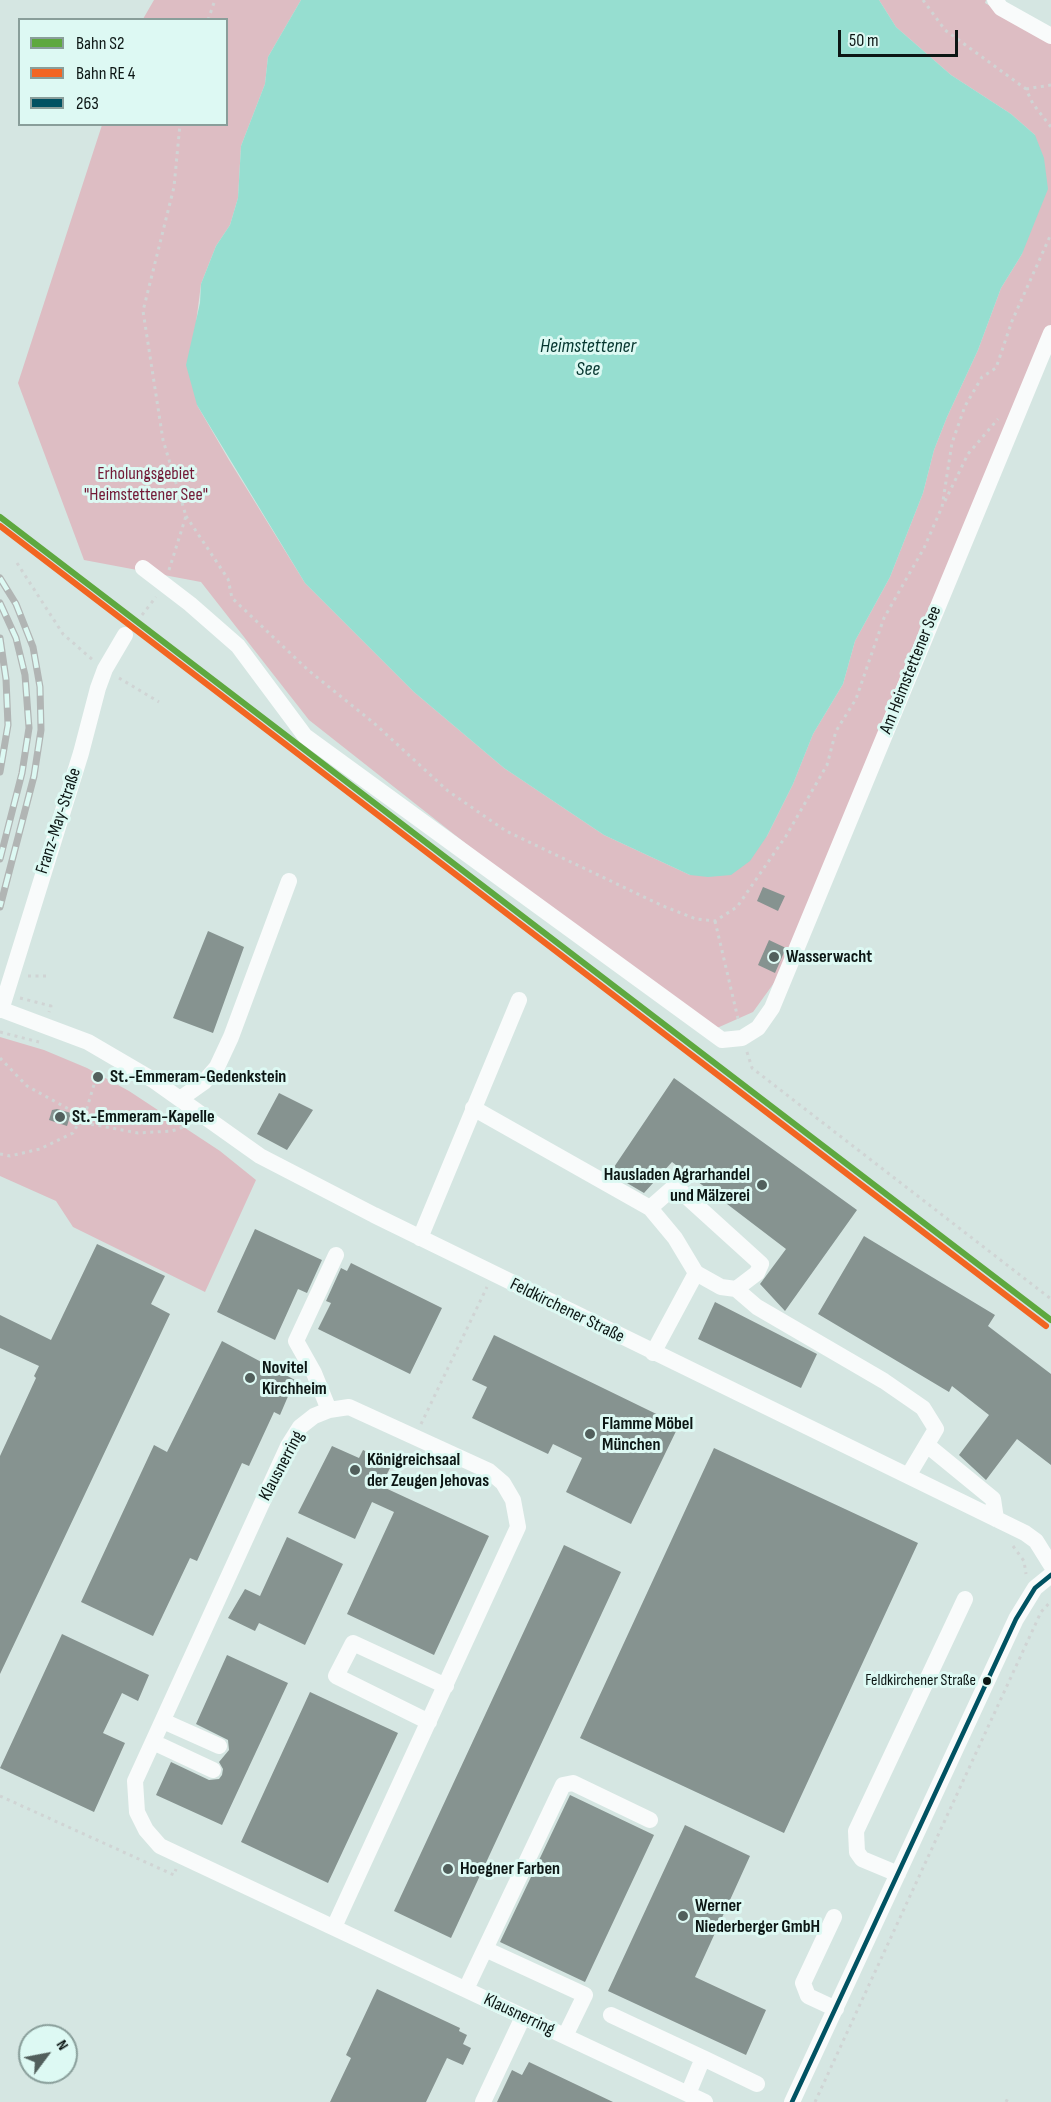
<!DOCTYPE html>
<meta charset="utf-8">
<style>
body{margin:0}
#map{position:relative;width:1051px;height:2102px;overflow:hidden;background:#d5e6e2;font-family:"Sofia Sans Condensed",sans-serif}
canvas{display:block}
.legend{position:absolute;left:18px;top:18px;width:210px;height:108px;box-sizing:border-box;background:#ddf9f3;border:2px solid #899e9a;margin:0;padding:8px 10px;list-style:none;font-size:18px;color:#0c1614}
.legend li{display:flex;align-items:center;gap:12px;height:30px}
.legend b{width:30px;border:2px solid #899e9a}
.north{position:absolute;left:18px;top:2024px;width:60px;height:60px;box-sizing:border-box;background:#ddf9f3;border:2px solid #899e9a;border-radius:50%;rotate:58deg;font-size:16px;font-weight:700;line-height:24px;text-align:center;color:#0c1614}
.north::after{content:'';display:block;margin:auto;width:21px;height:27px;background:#525f5c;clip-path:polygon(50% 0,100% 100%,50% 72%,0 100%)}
.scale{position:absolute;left:838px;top:30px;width:120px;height:27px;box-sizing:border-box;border:3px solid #0c1614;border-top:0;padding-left:8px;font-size:18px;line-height:21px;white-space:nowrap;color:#0c1614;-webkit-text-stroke:4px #ddf9f3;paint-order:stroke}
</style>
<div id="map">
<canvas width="1051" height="2102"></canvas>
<ul class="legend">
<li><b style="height:8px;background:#5ea83f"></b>Bahn S2</li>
<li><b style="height:8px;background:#f26522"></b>Bahn RE 4</li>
<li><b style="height:8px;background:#005262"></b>263</li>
</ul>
<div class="north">N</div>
<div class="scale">50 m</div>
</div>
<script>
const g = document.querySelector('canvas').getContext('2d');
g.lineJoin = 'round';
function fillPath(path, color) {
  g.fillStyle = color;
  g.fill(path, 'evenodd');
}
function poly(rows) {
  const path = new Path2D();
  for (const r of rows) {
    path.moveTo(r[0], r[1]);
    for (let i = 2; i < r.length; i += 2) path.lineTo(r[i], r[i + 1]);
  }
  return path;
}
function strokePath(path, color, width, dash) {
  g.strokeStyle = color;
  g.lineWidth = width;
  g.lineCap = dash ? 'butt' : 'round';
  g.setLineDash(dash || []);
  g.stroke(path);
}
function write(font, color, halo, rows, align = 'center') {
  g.font = font + ' "Sofia Sans Condensed",sans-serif';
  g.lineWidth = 6;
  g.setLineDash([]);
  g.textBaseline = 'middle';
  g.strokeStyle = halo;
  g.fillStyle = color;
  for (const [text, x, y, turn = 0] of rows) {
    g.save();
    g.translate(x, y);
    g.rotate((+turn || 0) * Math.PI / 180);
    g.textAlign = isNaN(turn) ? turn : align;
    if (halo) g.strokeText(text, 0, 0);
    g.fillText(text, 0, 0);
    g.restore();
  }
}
const green = poly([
 [154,0,301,0,268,57,265,84,241,146,238,198,230,225,216,246,201,284,196,323,197,405,229,460,305,583,414,692,504,768,604,835,690,875,767,836,793,784,813,734,843,684,855,641,890,577,923,493,934,450,947,417,978,350,1001,288,1022,254,1035,135,1011,114,951,75,896,27,879,0,986,0,985,3,1051,40,1051,325,779,976,753,1012,717,1028,601,950,309,720,201,582,84,560,18,383,102,125,226,124,226,20,143,19],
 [0,1037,44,1050,87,1068,129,1091,220,1151,256,1180,205,1292,73,1227,56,1201,0,1176]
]);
const water = poly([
 [301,0,879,0,896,27,951,75,1011,114,1035,135,1044,158,1048,189,1022,254,1001,288,978,350,947,417,934,450,923,493,890,577,855,641,843,684,813,734,793,784,767,836,750,861,731,875,708,877,690,875,604,835,504,768,414,692,305,583,197,405,186,365,200,303,201,284,216,246,230,225,238,198,241,146,265,84,268,57]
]);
const building = poly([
 [763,887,785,896,778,911,757,901],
 [208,931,244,947,213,1033,173,1018],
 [769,940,786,948,775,973,758,965],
 [674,1078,857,1210,785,1311,760,1284,786,1249,672,1162,644,1193,610,1173],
 [279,1093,313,1110,287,1150,257,1134],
 [57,1109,71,1113,67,1126,49,1120,52,1110],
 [255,1229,322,1260,307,1293,298,1289,275,1340,217,1312],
 [864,1236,995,1315,988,1326,1051,1374,1051,1465,1017,1439,986,1480,959,1455,989,1415,952,1386,949,1392,818,1314],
 [97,1244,165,1276,151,1304,170,1314,0,1674,0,1456,36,1378,34,1376,39,1366,0,1348,0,1315,51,1340],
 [351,1263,442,1308,410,1374,318,1329,331,1303,326,1301,341,1268,347,1271],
 [715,1302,817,1354,801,1388,698,1339],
 [494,1335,679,1425,631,1524,566,1492,582,1458,553,1444,548,1454,472,1418,487,1387,472,1380],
 [222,1341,295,1380,280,1415,274,1412,249,1466,242,1463,197,1561,190,1558,153,1636,81,1602,154,1445,167,1452],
 [332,1446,359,1458,363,1450,392,1464,381,1486,489,1536,434,1655,347,1614,394,1512,372,1502,355,1539,298,1513],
 [714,1448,918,1543,784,1833,580,1738],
 [287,1537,343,1564,305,1645,259,1623,255,1631,228,1618,245,1589,260,1596],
 [564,1545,621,1572,451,1938,394,1911],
 [62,1634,149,1675,138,1701,122,1693,103,1733,125,1743,94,1812,0,1768],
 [227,1655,288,1683,222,1825,156,1795,171,1762,209,1780,219,1779,222,1775,223,1769,219,1762,229,1750,228,1740,196,1724],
 [310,1692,398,1733,328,1883,241,1842],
 [570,1795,654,1835,585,1982,500,1942],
 [685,1825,750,1856,695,1977,766,2010,746,2055,608,1991],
 [377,1989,460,2028,459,2031,467,2035,463,2044,471,2048,463,2065,447,2058,426,2102,330,2102,351,2058,346,2055],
 [529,2062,573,2083,613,2102,497,2102,512,2070,522,2075]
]);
const path = poly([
 [923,0,945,30,1026,89,1033,104,1051,127],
 [208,20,215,0],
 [1026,89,1051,85],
 [945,501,968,454,998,419],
 [186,516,228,579,232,598,308,670,375,724,448,791,506,831,663,906,696,919,715,921,737,907,786,836,827,765,836,731,856,699,884,618,924,548,942,507,952,443,965,406,982,377,996,368,1012,321,1051,234],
 [17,563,63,634,94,661],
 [169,570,186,516,163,440,143,311,174,187,180,124],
 [142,615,156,597],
 [119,678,159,702],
 [715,921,739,1023],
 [28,976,50,976],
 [20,998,51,1006,49,1012],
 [0,1032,39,1042],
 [747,1052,752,1068,1051,1299],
 [0,1058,27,1086,74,1112,80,1121],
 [69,1120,138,1133,172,1131,189,1125],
 [0,1154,10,1156,40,1149,73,1133,87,1108,99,1068],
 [421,1424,487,1287],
 [1013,1546,1024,1561,1026,1574],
 [0,1796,174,1875,176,1869],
 [815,2102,1041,1612,1051,1601],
 [1006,2102,1008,2098]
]);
const minor = poly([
 [995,0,1001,8,1051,36],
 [143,568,190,604,238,646,305,736,722,1040,742,1038,758,1028,772,1008,1051,333],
 [0,1009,88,1042,153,1080,260,1156,374,1215,1025,1533,1036,1541,1051,1565],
 [1,1010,81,753,98,688,105,669,125,635],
 [180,1099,204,1082,217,1067,231,1037,289,881],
 [473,1108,650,1208],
 [420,1238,519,1000],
 [736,1289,757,1307,884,1381,923,1408,936,1429,908,1476],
 [653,1353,696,1273,675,1238,650,1208,675,1186,761,1264,757,1273,736,1289,721,1287,696,1273],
 [329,1410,314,1373,296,1341,336,1255],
 [927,1445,993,1499,996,1519],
 [163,1721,219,1746],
 [429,1722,336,1676,353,1643,446,1686],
 [153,1742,213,1770],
 [898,1874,862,1859,857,1852,856,1831,965,1599],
 [834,1917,803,1983,808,1996,836,2009],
 [334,1927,518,1527,513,1500,503,1483,489,1471,349,1407,329,1410,314,1416,300,1427,288,1446,135,1781,137,1812,146,1830,160,1846,705,2102],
 [485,1949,585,1995,565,2036],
 [466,1989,563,1785,573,1783,650,1820],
 [611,2015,703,2058],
 [688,2094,703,2058,757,2084],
 [483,2102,523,2017],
 [792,2102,1016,1619,1035,1588,1051,1575]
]);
const rail = poly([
 [0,578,16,604,33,647,40,687,41,730,34,776,0,907],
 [0,603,16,638,25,675,29,728,22,773,0,859],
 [0,638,6,679,8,725,0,772]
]);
const bus1 = poly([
 [792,2102,1016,1619,1035,1588,1051,1575]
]);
const rail1 = poly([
 [0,517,1051,1320]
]);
const rail2 = poly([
 [0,526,1046,1326]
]);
const markers = [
 [774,957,6,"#525f5c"],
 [98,1077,6,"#525f5c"],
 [60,1117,6,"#525f5c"],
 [762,1185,6,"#525f5c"],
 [250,1378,6,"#525f5c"],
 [590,1434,6,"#525f5c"],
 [355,1470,6,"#525f5c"],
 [987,1681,5,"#0c1614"],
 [448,1869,6,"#525f5c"],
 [683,1916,6,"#525f5c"]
];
const busNames = [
 ["Feldkirchener Straße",976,1681]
];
const parkNames = [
 ["Erholungsgebiet",146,474],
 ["\"Heimstettener See\"",146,495]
];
const streetNames = [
 ["Am Heimstettener See",911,670,-68],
 ["Franz-May-Straße",59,821,-72],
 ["Feldkirchener Straße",567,1311,26],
 ["Klausnerring",282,1466,-62],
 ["Klausnerring",519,2015,25]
];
const poiNames = [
 ["Wasserwacht",786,957],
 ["St.-Emmeram-Gedenkstein",110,1077],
 ["St.-Emmeram-Kapelle",72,1117],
 ["Hausladen Agrarhandel",750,1175,"right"],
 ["und Mälzerei",750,1196,"right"],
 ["Novitel",262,1368],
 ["Kirchheim",262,1389],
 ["Flamme Möbel",602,1424],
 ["München",602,1445],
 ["Königreichsaal",367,1460],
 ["der Zeugen Jehovas",367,1481],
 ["Hoegner Farben",460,1869],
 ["Werner",695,1906],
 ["Niederberger GmbH",695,1927]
];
const waterNames = [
 ["Heimstettener",588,347],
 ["See",588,370]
];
fillPath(green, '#ddbdc3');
fillPath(water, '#96ded0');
fillPath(building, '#869390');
strokePath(path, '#d0d4d4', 3, [3, 4.5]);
strokePath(minor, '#f9fbfb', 16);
strokePath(rail, '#b1b5b4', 7);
strokePath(rail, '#ddf9f3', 4.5, [14]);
strokePath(bus1, '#005262', 4.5);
strokePath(rail1, '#5ea83f', 6);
strokePath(rail2, '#f26522', 6);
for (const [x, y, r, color] of markers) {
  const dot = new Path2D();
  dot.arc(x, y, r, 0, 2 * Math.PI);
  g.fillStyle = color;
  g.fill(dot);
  strokePath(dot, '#ddf9f3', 2);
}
write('16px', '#0c1614', '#ddf9f3', busNames, 'right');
write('18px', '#721835', '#ddf9f3', parkNames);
write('18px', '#0c1614', '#ddf9f3', streetNames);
write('bold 18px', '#0c1614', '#ddf9f3', poiNames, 'left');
write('italic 20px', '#05352e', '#ddf9f3', waterNames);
</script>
